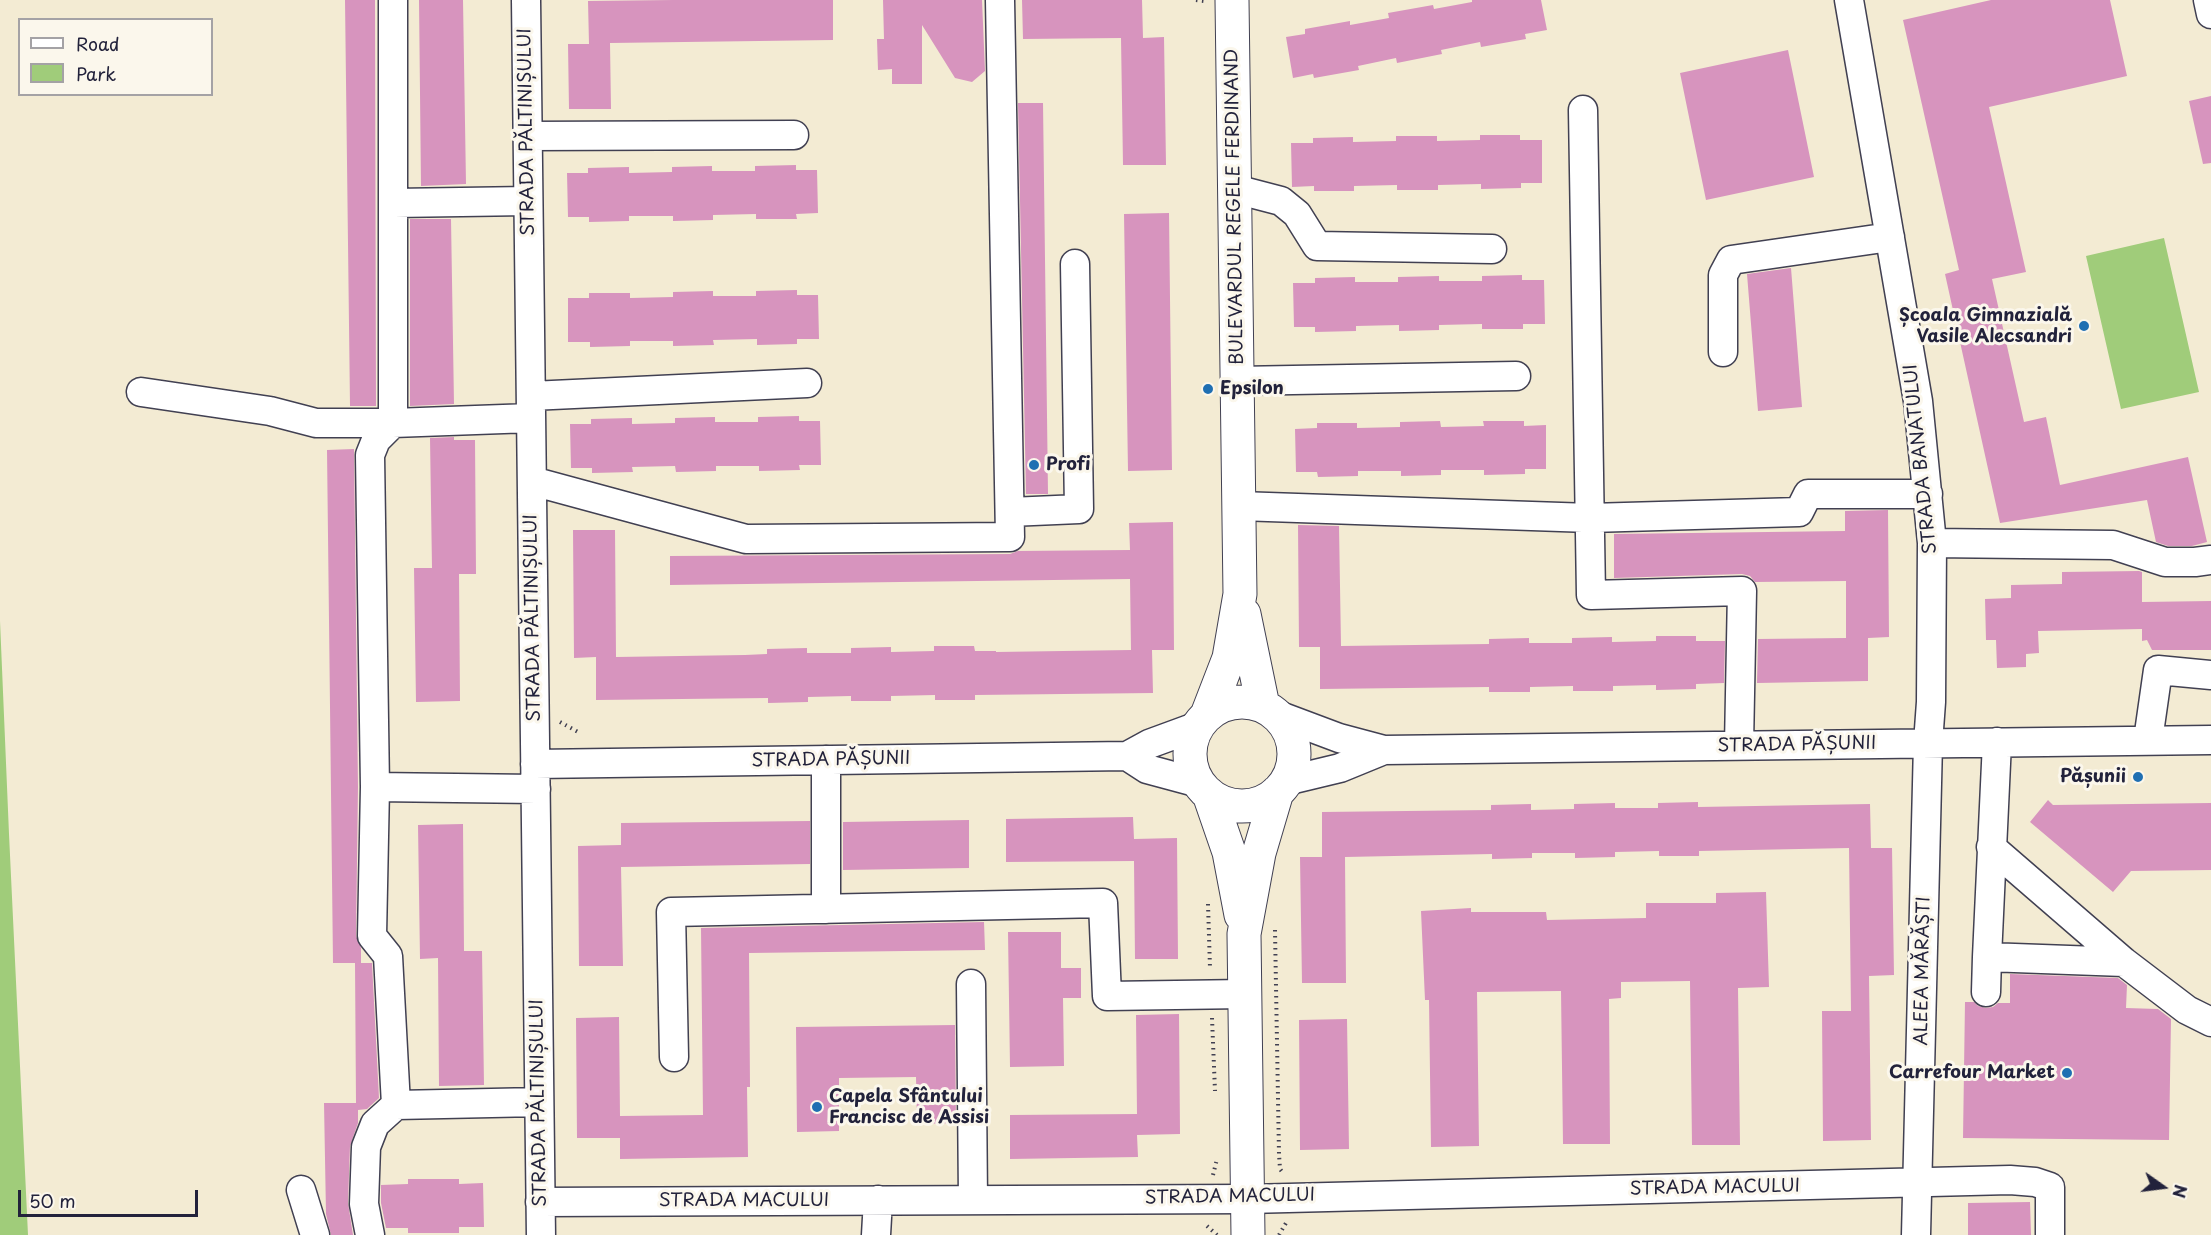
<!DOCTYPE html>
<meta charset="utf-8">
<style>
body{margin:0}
#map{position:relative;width:2211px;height:1235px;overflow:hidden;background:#f3ebd3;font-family:"Playpen Sans",sans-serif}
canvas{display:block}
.legend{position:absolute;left:18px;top:18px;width:195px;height:78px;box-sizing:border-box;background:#fbf7ec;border:2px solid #a4a2a5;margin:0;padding:8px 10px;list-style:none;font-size:18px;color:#22223b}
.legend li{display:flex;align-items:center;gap:12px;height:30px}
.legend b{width:30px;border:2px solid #a4a2a5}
.north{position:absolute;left:2133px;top:1157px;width:60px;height:60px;-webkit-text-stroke:4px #fbf7ec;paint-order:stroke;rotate:104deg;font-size:16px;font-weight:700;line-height:24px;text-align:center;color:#22223b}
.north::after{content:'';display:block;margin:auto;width:21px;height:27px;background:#22223b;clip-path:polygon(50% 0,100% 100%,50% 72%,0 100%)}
.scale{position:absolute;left:18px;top:1190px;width:180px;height:27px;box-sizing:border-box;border:3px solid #22223b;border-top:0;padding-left:8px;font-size:18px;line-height:21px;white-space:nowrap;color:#22223b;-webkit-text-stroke:4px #fbf7ec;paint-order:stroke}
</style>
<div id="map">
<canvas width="2211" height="1235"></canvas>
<ul class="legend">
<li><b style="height:8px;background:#fff"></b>Road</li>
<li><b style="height:16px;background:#a0cc7a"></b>Park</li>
</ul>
<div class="north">N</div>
<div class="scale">50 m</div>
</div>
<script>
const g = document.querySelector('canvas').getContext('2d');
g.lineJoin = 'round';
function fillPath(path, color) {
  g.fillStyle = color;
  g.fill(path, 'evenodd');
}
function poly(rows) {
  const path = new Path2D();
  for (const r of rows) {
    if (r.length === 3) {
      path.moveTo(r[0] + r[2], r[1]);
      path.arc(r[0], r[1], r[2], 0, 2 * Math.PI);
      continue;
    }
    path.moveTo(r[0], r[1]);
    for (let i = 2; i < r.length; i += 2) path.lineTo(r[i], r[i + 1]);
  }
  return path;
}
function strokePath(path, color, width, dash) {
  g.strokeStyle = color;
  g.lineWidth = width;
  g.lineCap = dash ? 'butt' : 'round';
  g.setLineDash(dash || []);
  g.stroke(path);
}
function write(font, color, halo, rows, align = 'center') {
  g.font = font + ' "Playpen Sans",sans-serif';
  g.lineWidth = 6;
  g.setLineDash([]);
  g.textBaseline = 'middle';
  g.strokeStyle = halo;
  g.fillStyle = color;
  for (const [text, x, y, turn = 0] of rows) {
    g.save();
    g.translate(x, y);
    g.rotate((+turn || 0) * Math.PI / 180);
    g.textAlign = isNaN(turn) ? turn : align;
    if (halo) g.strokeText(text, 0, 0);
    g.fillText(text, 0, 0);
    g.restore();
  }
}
const green = poly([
 [2164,238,2199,392,2121,409,2086,256],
 [0,621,9,834,28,1235,0,1235]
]);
const building = poly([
 [345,0,375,0,376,406,350,406],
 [419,0,463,0,466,184,421,186],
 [673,0,833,0,833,40,610,43,611,109,569,109,568,44,589,44,588,1],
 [883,0,982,0,985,71,972,82,955,78,922,25,922,84,892,84,892,69,878,70,877,39,884,39],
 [1022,0,1142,0,1143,38,1164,37,1166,165,1123,165,1121,38,1023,39],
 [1472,0,1541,0,1547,30,1525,34,1526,39,1481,47,1480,42,1441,50,1442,54,1397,63,1396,58,1358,66,1359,70,1314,78,1313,74,1293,78,1286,37,1305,34,1305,29,1350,21,1350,25,1389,18,1388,13,1433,5,1434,9,1472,2],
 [1991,0,2110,0,2127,76,1989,107,2026,272,1992,279,2024,422,2046,417,2060,485,2188,457,2207,542,2192,546,2168,546,2156,542,2147,500,2000,523,1945,274,1959,270,1903,20],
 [1788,50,1814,177,1706,200,1680,73],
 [2211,96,2211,163,2203,164,2189,101],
 [1018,103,1043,103,1048,494,1026,494],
 [1480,135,1520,135,1520,140,1542,140,1542,183,1521,183,1521,188,1481,189,1481,184,1438,185,1438,190,1397,190,1397,185,1354,186,1354,191,1314,191,1314,186,1292,187,1291,143,1313,143,1313,138,1353,137,1353,142,1396,141,1396,136,1437,136,1437,141,1480,140],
 [796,165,796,170,817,170,818,213,796,214,797,219,756,219,756,214,713,215,713,220,673,221,673,216,629,216,629,221,589,222,589,217,568,217,567,173,588,173,588,168,629,167,629,173,672,172,672,167,712,166,712,171,755,171,755,166],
 [1169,213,1172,470,1128,471,1124,214],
 [410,219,451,219,454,404,410,406],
 [1791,268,1802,407,1758,411,1747,274],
 [1522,275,1522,280,1544,280,1545,324,1523,324,1523,329,1482,329,1482,324,1439,325,1439,330,1399,331,1399,325,1356,326,1356,331,1315,332,1315,327,1294,327,1293,283,1315,283,1315,278,1355,277,1355,282,1398,282,1398,277,1439,276,1439,281,1482,281,1482,276],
 [797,290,797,295,818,295,819,339,797,339,797,344,757,345,757,339,713,340,714,345,673,346,673,341,630,341,630,346,590,347,590,342,568,342,568,298,589,298,589,293,630,293,630,298,673,297,673,292,713,291,713,296,756,296,756,291],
 [799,416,799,421,820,421,821,465,799,465,800,470,759,471,759,466,716,466,716,471,676,472,675,466,632,467,633,472,592,473,592,468,571,468,570,424,591,424,591,419,632,418,632,424,675,423,675,418,715,417,715,422,758,422,758,417],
 [1440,421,1441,427,1484,426,1483,421,1524,421,1524,426,1546,425,1546,469,1525,469,1525,474,1484,475,1484,470,1441,470,1441,475,1401,476,1401,471,1358,471,1358,476,1318,477,1317,472,1296,472,1295,429,1317,428,1317,423,1357,423,1357,428,1400,427,1400,422],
 [454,437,454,440,475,440,476,574,459,574,460,701,416,702,414,568,432,568,430,438],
 [354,449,358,787,356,936,361,948,361,963,333,963,327,450],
 [1888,510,1889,637,1868,638,1868,681,1757,683,1758,639,1846,638,1846,581,1755,582,1750,576,1742,574,1614,578,1614,534,1845,531,1845,511],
 [1173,522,1174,650,1152,650,1153,693,975,695,975,700,935,700,935,695,891,696,891,701,851,701,851,696,808,697,808,702,768,703,768,698,596,700,596,657,574,658,573,530,615,530,616,657,745,655,767,654,767,649,807,648,807,653,851,653,851,648,891,647,891,652,934,651,934,646,974,646,975,651,996,651,996,652,1131,650,1130,579,670,585,670,556,1010,554,1018,551,1130,550,1129,523],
 [1298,525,1339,526,1341,646,1489,644,1489,639,1529,638,1529,643,1572,643,1572,638,1612,637,1612,642,1656,641,1656,636,1696,636,1696,641,1725,641,1724,683,1696,684,1696,689,1656,690,1656,685,1613,686,1613,691,1573,691,1573,686,1530,687,1530,692,1489,692,1489,687,1320,689,1320,647,1299,647],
 [2139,571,2142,572,2142,602,2211,601,2211,650,2152,650,2147,640,2142,641,2142,629,2038,631,2039,653,2026,654,2026,667,1997,668,1996,640,1986,640,1985,599,2011,598,2011,585,2062,584,2062,572],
 [2048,800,2053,805,2211,803,2211,870,2131,871,2113,892,2030,822],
 [1698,802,1698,807,1870,804,1871,848,1892,848,1894,975,1869,976,1871,1140,1823,1141,1822,1011,1851,1011,1849,848,1699,851,1699,856,1659,856,1659,851,1615,852,1615,857,1575,858,1575,853,1532,853,1532,858,1492,859,1492,854,1345,857,1346,983,1302,983,1300,857,1322,857,1322,812,1491,810,1491,805,1531,804,1531,810,1574,809,1574,804,1615,803,1615,808,1658,808,1658,803],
 [1133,817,1134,839,1177,838,1178,959,1135,959,1134,861,1006,862,1006,819],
 [969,820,969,868,843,870,843,822],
 [810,821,810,864,621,867,623,966,579,966,578,846,621,845,621,823],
 [463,824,464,951,482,951,484,1085,439,1086,438,958,420,959,418,825],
 [1766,892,1769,987,1738,988,1740,1145,1692,1145,1690,981,1621,982,1621,998,1609,999,1610,1144,1563,1144,1561,991,1477,992,1479,1146,1431,1147,1429,1000,1425,1000,1421,911,1471,908,1471,912,1546,912,1547,920,1646,918,1646,903,1716,903,1716,893],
 [984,922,985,950,749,953,750,1087,747,1087,748,1157,620,1159,620,1138,577,1138,576,1018,619,1017,620,1116,703,1115,701,928],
 [1008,932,1061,932,1061,968,1081,968,1081,998,1063,998,1064,1066,1010,1067],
 [355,963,372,963,379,1098,367,1109,358,1110,358,1123,350,1146,348,1203,353,1235,331,1235,326,1214,324,1103,356,1103],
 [2010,974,2118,978,2127,985,2126,1008,2158,1009,2171,1019,2169,1140,1963,1138,1965,1002,1974,1002,1978,1006,1986,1008,1993,1007,1998,1003,2010,1003],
 [1179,1014,1180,1134,1137,1135,1138,1157,1010,1159,1010,1115,1137,1114,1136,1015],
 [1347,1019,1349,1149,1300,1150,1299,1020],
 [955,1025,956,1123,917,1124,916,1077,839,1078,839,1131,797,1132,796,1027],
 [408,1179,459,1179,459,1184,483,1183,484,1227,459,1227,459,1233,408,1233,408,1228,386,1228,381,1203,381,1185,408,1184],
 [2030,1202,2031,1235,1968,1235,1968,1203]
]);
const path = poly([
 [1196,0,1204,1],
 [560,722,580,733],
 [1208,904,1210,968],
 [1275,930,1279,1154,1280,1169,1283,1173],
 [1212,1018,1215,1091],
 [1213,1175,1217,1159],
 [1207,1226,1217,1235],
 [1279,1235,1286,1223]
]);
const minor = poly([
 [526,0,541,1235],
 [1849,0,1918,401,1932,543,1931,702,1928,743,1916,1235],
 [2208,0,2211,14],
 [1583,110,1591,595,1742,591,1739,745],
 [528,136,794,135],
 [1235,189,1281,201,1297,214,1317,246,1492,249],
 [394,203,528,201],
 [1723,352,1723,275,1731,260,1890,237],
 [1237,381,1516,376],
 [141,392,270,411,316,423,393,423,531,418],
 [531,396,807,383],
 [532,481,746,539,1010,537,1000,0],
 [1239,506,1590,518,1799,512,1808,494,1928,494],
 [1010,512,1079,509,1075,264],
 [1932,543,2113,545,2165,562,2195,562,2211,560],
 [1275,714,1339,738,1384,750,2211,740],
 [2148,740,2158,670,2211,675],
 [1127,756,1147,769,1199,783],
 [535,764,1127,756,1149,744,1198,726],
 [1286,781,1340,768,1384,750],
 [375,787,536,789],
 [1991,847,2124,962,2187,1010,2211,1022],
 [826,909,826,760],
 [1987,957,1997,742],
 [971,984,973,1200],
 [1986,992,1987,957,2124,962],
 [674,1057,671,912,1103,903,1107,996,1245,994],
 [396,1105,539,1102],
 [301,1190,315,1235],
 [540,1202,1248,1199,2010,1180,2035,1182,2050,1187,2050,1235],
 [370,1235,364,1204,366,1147,375,1124,396,1105,388,956,372,936,375,787,370,455,376,440,393,423,393,0],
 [876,1235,878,1200]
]);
const major = poly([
 [1244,614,1263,706],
 [1242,754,52],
 [1207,715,1229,658,1240,594,1232,0],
 [1209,794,1229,852,1241,915],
 [1248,1235,1244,934,1259,853,1277,792]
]);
const markers = [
 [2084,326,6,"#1f6fb2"],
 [1208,389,6,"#1f6fb2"],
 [1034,465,6,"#1f6fb2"],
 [2138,777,6,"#1f6fb2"],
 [2067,1073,6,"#1f6fb2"],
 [817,1107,6,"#1f6fb2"]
];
const streetNames = [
 ["STRADA PĂLTINIȘULUI",527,132,-91],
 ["BULEVARDUL REGELE FERDINAND",1235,207,-91],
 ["STRADA BANATULUI",1921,459,-96],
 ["STRADA PĂLTINIȘULUI",533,618,-91],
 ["STRADA PĂȘUNII",1797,745,-1],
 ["STRADA PĂȘUNII",831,760,-1],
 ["ALEEA MĂRĂȘTI",1923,971,-89],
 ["STRADA PĂLTINIȘULUI",539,1103,-91],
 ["STRADA MACULUI",1715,1188,-1],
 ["STRADA MACULUI",1230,1197,-1],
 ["STRADA MACULUI",744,1201]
];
const poiNames = [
 ["Școala Gimnazială",2072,316],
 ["Vasile Alecsandri",2072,337],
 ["Epsilon",1220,389,"left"],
 ["Profi",1046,465,"left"],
 ["Pășunii",2126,777],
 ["Carrefour Market",2055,1073],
 ["Capela Sfântului",829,1097,"left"],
 ["Francisc de Assisi",829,1118,"left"]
];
fillPath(green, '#a0cc7a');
fillPath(building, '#d794be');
strokePath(minor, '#414052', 31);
strokePath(major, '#414052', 35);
strokePath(path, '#414052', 4, [1.5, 4.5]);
strokePath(minor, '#fff', 28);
strokePath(major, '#fff', 33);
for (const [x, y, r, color] of markers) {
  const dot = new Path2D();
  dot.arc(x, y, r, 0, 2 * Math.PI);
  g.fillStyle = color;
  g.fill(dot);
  strokePath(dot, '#fbf7ec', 2);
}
write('18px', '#22223b', '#fbf7ec', streetNames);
write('bold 18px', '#22223b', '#fbf7ec', poiNames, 'right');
</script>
